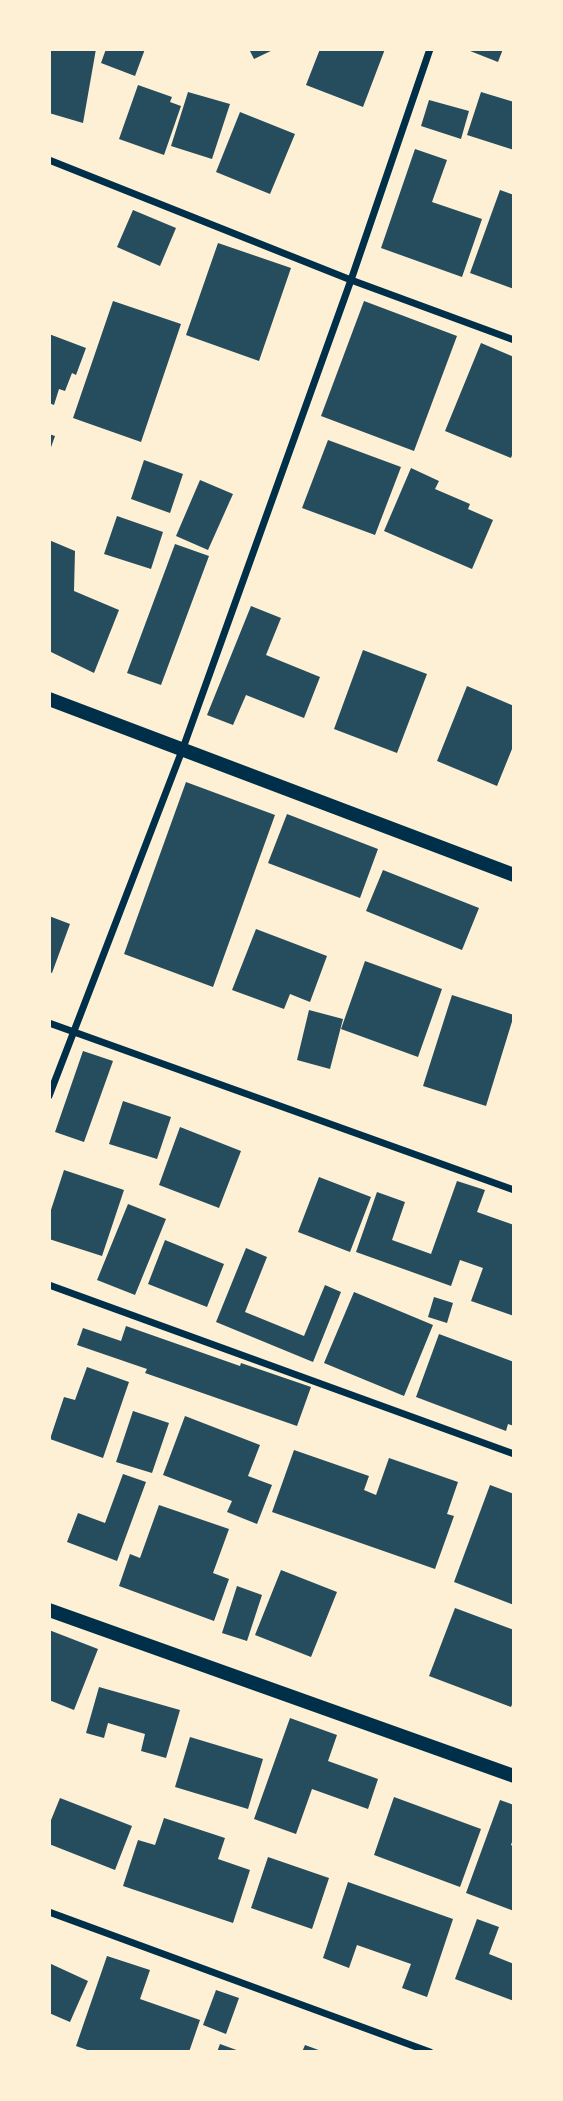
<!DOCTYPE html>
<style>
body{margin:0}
#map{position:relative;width:563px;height:2101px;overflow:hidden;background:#fdf0d5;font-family:Roboto,sans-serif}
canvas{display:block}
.frame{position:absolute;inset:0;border:51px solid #fdf0d5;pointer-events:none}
</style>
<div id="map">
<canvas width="563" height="2101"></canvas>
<div class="frame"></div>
</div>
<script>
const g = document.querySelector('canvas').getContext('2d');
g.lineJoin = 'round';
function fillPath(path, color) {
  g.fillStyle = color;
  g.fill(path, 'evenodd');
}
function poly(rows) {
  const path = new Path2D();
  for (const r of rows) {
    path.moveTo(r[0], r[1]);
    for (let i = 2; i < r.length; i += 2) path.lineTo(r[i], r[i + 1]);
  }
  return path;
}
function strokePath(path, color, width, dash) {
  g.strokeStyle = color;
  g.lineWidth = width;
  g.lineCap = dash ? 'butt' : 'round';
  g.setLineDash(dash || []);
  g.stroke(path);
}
const building = poly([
 [49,49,96,49,83,123,49,113],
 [106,49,145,49,135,76,101,63],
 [249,49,275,49,254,59],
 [320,49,385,49,363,107,306,85],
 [465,49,503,49,498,62],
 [138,85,172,97,170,102,181,106,164,155,119,139],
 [188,92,230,104,212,159,171,146],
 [481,92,514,102,514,150,467,135],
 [429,100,469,111,461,139,421,126],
 [240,112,295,134,270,194,216,172],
 [415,149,447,160,432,202,482,219,462,277,381,248],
 [500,190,514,195,514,289,470,273],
 [133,210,176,228,160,266,117,247],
 [218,243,291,268,259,361,186,335],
 [113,301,181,324,141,442,73,418],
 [364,301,457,336,414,451,321,416],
 [49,334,86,348,76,375,72,373,65,391,59,389,54,405,49,403],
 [481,343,514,357,514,450,511,458,445,431],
 [49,434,55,436,49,453],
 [328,440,401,467,375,535,302,508],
 [144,460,183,474,170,513,131,499],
 [411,468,439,481,435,489,470,504,468,509,493,520,472,569,384,531],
 [200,480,233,494,208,550,176,536],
 [117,516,163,532,151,569,104,554],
 [49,540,75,551,74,591,119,610,94,673,49,651],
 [175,544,209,556,161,685,127,673],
 [251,606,281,618,266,655,320,677,304,718,246,695,233,725,207,715],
 [363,650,427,674,397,753,334,729],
 [467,686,514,706,514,744,497,786,437,761],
 [186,782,275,815,213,987,124,954],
 [287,814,378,849,360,898,268,863],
 [383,870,479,908,462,950,366,911],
 [49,916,70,924,52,973,49,972],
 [256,929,327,956,310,1002,290,994,284,1009,232,990],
 [365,961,442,989,418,1057,341,1029],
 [452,995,514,1015,486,1106,423,1086],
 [309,1010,343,1019,330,1069,297,1060],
 [83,1051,113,1061,84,1142,55,1132],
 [123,1101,171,1117,157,1159,109,1144],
 [180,1127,241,1151,219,1208,159,1185],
 [64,1170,124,1190,102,1256,49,1239,49,1216],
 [319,1177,371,1197,350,1252,298,1232],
 [457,1181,485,1190,477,1212,514,1225,514,1316,471,1301,483,1268,460,1260,451,1286,356,1252,377,1192,405,1202,392,1240,431,1254],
 [128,1204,166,1219,135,1295,97,1280],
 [165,1240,224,1264,207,1307,148,1284],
 [246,1248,267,1257,245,1312,304,1336,325,1285,341,1292,313,1362,216,1322],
 [354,1292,433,1325,404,1396,324,1363],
 [434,1297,453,1303,447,1323,428,1317],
 [126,1326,240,1366,241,1363,311,1387,297,1426,145,1373,147,1369,77,1345,83,1328,121,1341],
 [439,1334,514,1362,514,1426,508,1424,506,1431,416,1397],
 [87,1367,129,1382,103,1458,50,1439,64,1397,75,1400],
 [133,1411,169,1423,152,1473,116,1462],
 [185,1416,260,1445,248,1476,272,1485,257,1524,227,1512,232,1501,163,1475],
 [294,1450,369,1476,364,1490,376,1495,389,1458,458,1482,447,1514,454,1516,435,1569,272,1512],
 [123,1474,146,1482,117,1561,67,1542,78,1513,105,1523],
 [490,1485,514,1494,514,1605,454,1582],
 [159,1505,229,1529,213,1573,229,1579,214,1621,119,1586,130,1554,140,1558],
 [281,1570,337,1592,311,1657,255,1635],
 [237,1586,262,1595,247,1641,222,1633],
 [455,1608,514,1630,514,1700,511,1707,429,1676],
 [49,1630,98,1649,74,1710,49,1700],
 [99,1687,180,1710,166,1758,141,1751,145,1734,108,1723,104,1738,86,1733],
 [290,1718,337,1735,328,1761,378,1779,368,1809,312,1789,296,1834,254,1819],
 [190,1737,263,1759,248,1809,175,1787],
 [394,1797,481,1829,460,1887,374,1855],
 [60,1798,132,1826,115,1870,49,1844,49,1825],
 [500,1800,514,1805,514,1836,511,1845,514,1847,514,1911,466,1893],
 [164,1818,225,1838,218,1859,250,1870,233,1923,123,1886,138,1840,155,1845],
 [268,1857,329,1878,312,1929,251,1908],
 [348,1882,453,1919,427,1997,402,1988,411,1964,357,1945,349,1968,323,1958],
 [477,1919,499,1927,489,1954,514,1964,514,2001,455,1979],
 [107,1956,150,1970,140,1999,200,2020,189,2052,93,2052,76,2046],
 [49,1963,88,1981,70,2022,49,2013],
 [216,1990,239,1998,226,2034,203,2025],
 [220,2044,242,2052,217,2052],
 [305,2045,324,2052,302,2052]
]);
const minor = poly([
 [49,160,351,280,514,340],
 [49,1023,514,1190],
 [49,1096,183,748,351,280,430,49],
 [49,1285,514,1454],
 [49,1912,430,2052]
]);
const secondary = poly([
 [49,699,514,875],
 [49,1610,514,1776]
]);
fillPath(building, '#264d5e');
strokePath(minor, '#003049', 7);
strokePath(secondary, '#003049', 14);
</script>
